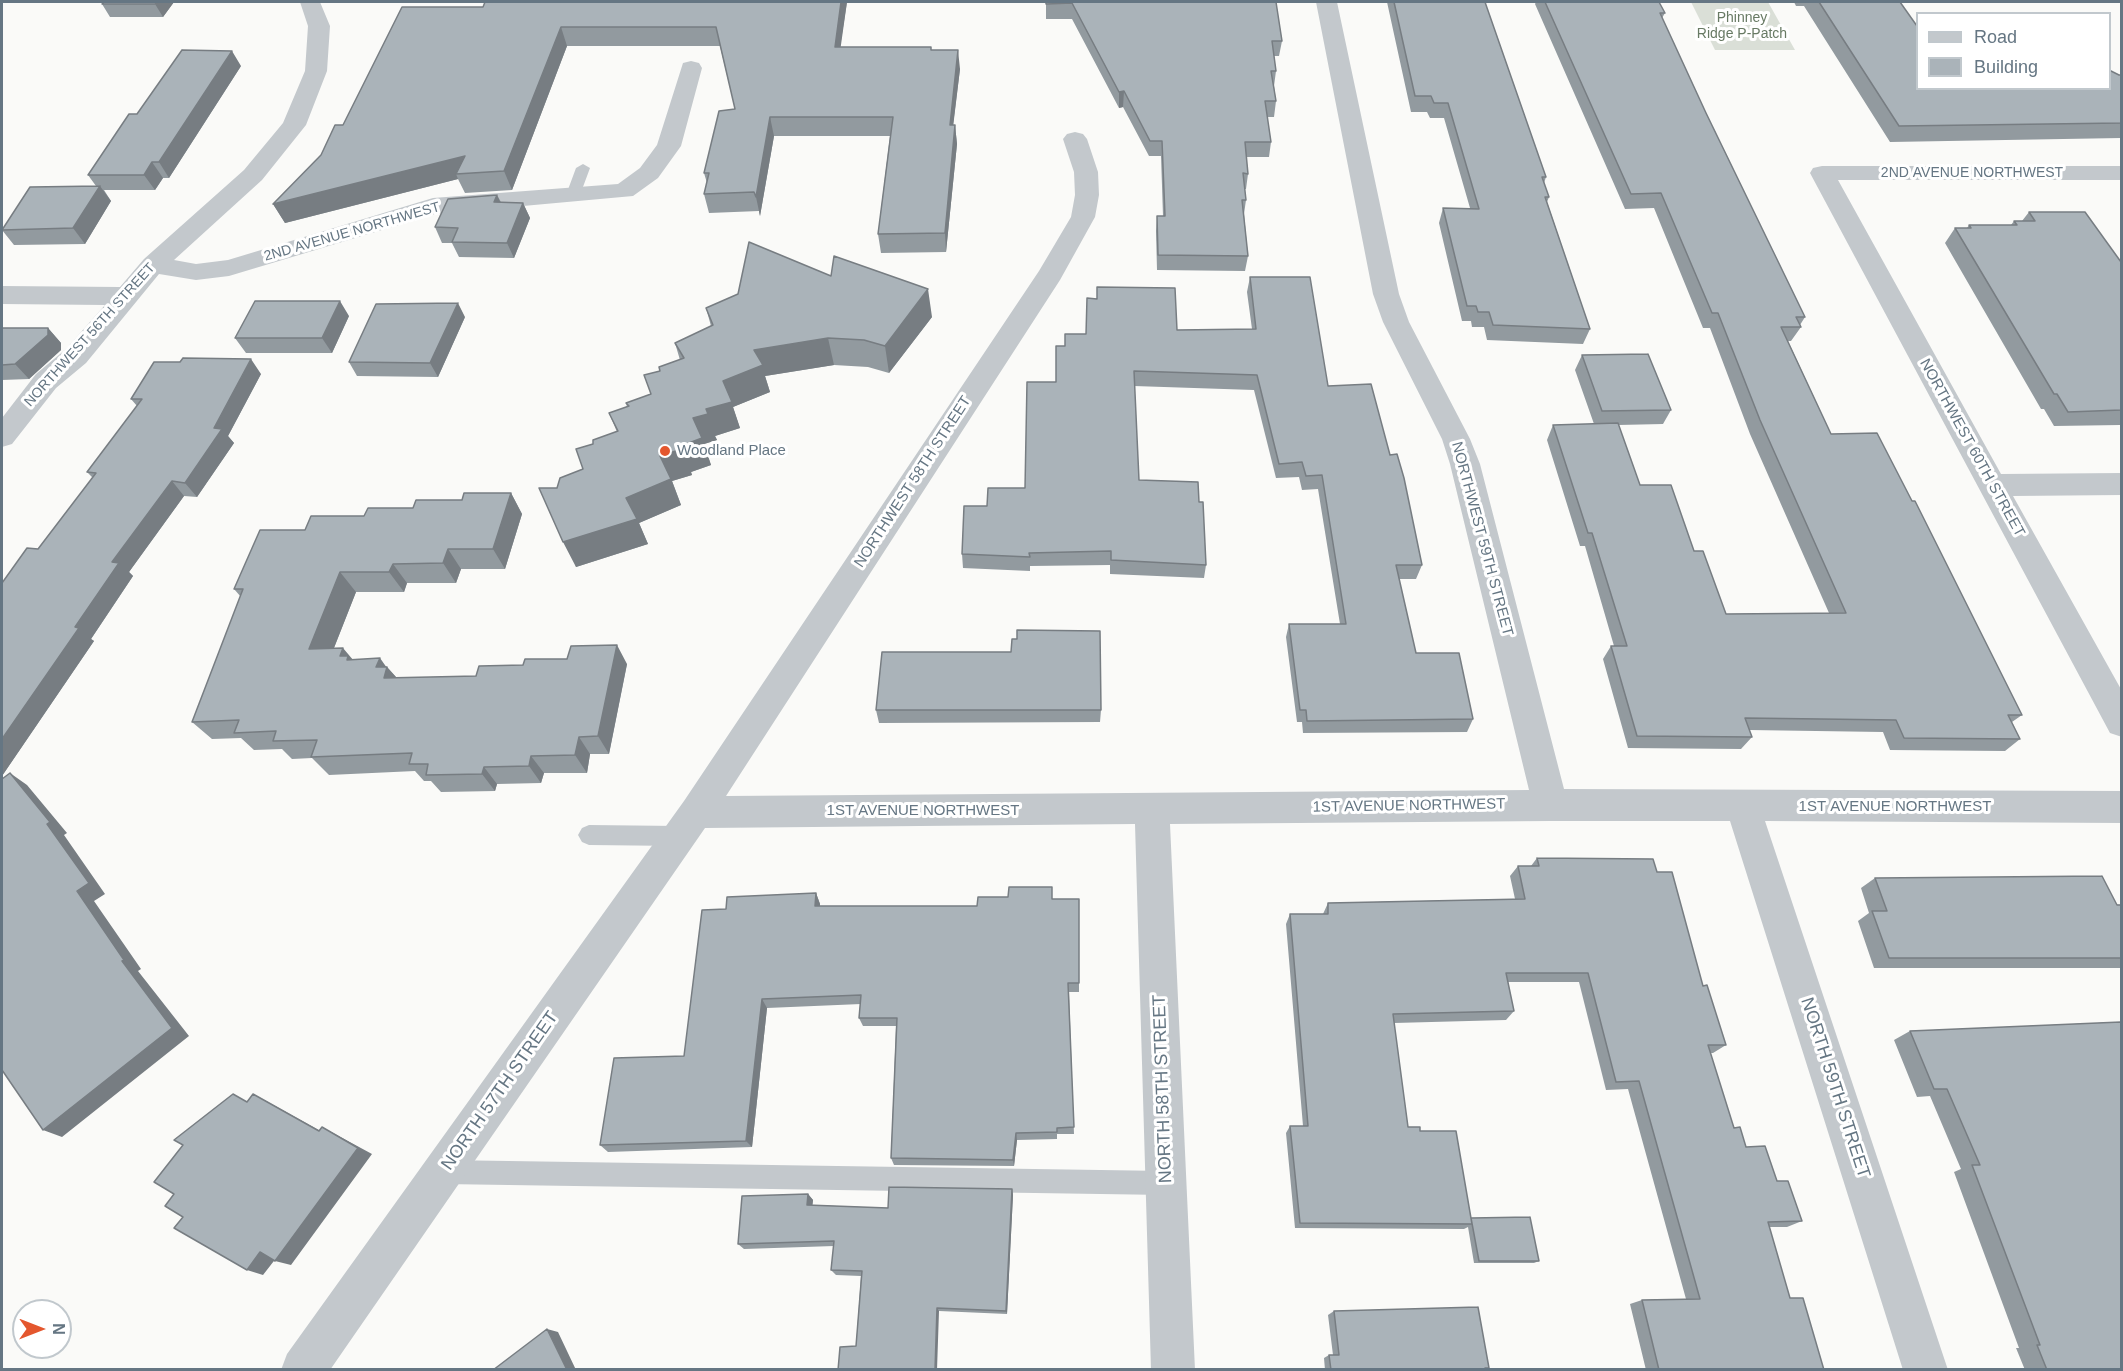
<!DOCTYPE html>
<style>
body{margin:0}
#map{position:relative;width:2123px;height:1371px;overflow:hidden;background:#fafaf8;font-family:Helvetica,sans-serif}
canvas{display:block}
.frame{position:absolute;inset:0;border:3px solid #657683;pointer-events:none}
.legend{position:absolute;left:1916px;top:12px;width:195px;height:78px;box-sizing:border-box;background:#fff;border:2px solid #c1c8cd;margin:0;padding:8px 10px;list-style:none;font-size:18px;color:#657683}
.legend li{display:flex;align-items:center;gap:12px;height:30px}
.legend b{width:30px;border:2px solid #c1c8cd}
.north{position:absolute;left:12px;top:1299px;width:60px;height:60px;box-sizing:border-box;background:#fff;border:2px solid #c1c8cd;border-radius:50%;rotate:90deg;font-size:16px;font-weight:700;line-height:24px;text-align:center;color:#657683}
.north::after{content:'';display:block;margin:auto;width:21px;height:27px;background:#e4572e;clip-path:polygon(50% 0,100% 100%,50% 72%,0 100%)}
</style>
<div id="map">
<canvas width="2123" height="1371"></canvas>
<div class="frame"></div>
<ul class="legend">
<li><b style="height:8px;background:#c3c8cc"></b>Road</li>
<li><b style="height:16px;background:#aab3b9"></b>Building</li>
</ul>
<div class="north">N</div>
</div>
<script>
const g = document.querySelector('canvas').getContext('2d');
g.lineJoin = 'round';
function fillPath(path, color) {
  g.fillStyle = color;
  g.fill(path, 'evenodd');
}
function poly(rows) {
  const path = new Path2D();
  for (const r of rows) {
    path.moveTo(r[0], r[1]);
    for (let i = 2; i < r.length; i += 2) path.lineTo(r[i], r[i + 1]);
  }
  return path;
}
function strokePath(path, color, width, dash) {
  g.strokeStyle = color;
  g.lineWidth = width;
  g.lineCap = dash ? 'butt' : 'round';
  g.setLineDash(dash || []);
  g.stroke(path);
}
function write(font, color, halo, rows, align = 'center') {
  g.font = font + ' Helvetica,sans-serif';
  g.lineWidth = 6;
  g.setLineDash([]);
  g.textBaseline = 'middle';
  g.strokeStyle = halo;
  g.fillStyle = color;
  for (const [text, x, y, turn = 0] of rows) {
    g.save();
    g.translate(x, y);
    g.rotate((+turn || 0) * Math.PI / 180);
    g.textAlign = isNaN(turn) ? turn : align;
    if (halo) g.strokeText(text, 0, 0);
    g.fillText(text, 0, 0);
    g.restore();
  }
}
const green = poly([
 [1691,2,1768,2,1795,50,1715,50]
]);
const service = poly([
 [583,164,590,168,580,195,578,198,568,198,566,195,576,168,583,164],
 [589,825,679,826,686,829,690,836,686,843,679,846,589,845,582,842,578,835,582,828,589,825],
 [443,1160,1166,1171,1175,1174,1178,1183,1175,1192,1166,1195,443,1184,434,1181,431,1172,434,1163,443,1160]
]);
const minor = poly([
 [300,2,320,2,330,26,327,71,306,125,262,180,174,260,196,264,228,260,433,198,618,184,640,168,657,145,683,63,691,61,699,63,702,68,681,146,658,178,633,196,435,214,229,276,196,280,159,274,86,363,56,388,12,444,2,447,2,418,36,374,66,349,105,305,2,304,2,286,120,287,144,259,244,170,283,123,305,71,308,26,300,2],
 [1316,2,1337,2,1399,294,1409,322,1470,439,1480,464,1564,789,2122,791,2122,823,1765,821,1948,1370,1903,1370,1730,821,1550,821,1170,824,1195,1370,1151,1370,1135,824,705,828,330,1370,281,1370,287,1354,684,801,1039,271,1071,217,1075,195,1074,172,1063,139,1067,134,1075,132,1083,134,1087,139,1098,172,1099,195,1095,217,1060,280,726,796,1529,790,1450,464,1442,439,1383,322,1373,294,1316,2],
 [1822,166,2122,166,2122,180,1838,180,2001,474,2122,473,2122,495,2013,496,2122,691,2122,737,2110,733,1810,173,1813,168,1822,166]
]);
const wall = poly([
 [104,2,174,2,163,17,110,17,102,4],
 [485,2,847,2,840,47,931,50,960,69,953,125,955,125,957,144,946,252,881,253,878,234,890,136,774,136,760,216,759,211,709,213,704,194,707,183,704,173,735,109,720,46,567,46,512,190,465,193,458,179,285,223,273,204,321,155,343,125,483,7],
 [1046,2,1276,2,1282,41,1279,56,1274,56,1276,71,1274,86,1276,101,1274,117,1267,117,1271,142,1269,157,1246,157,1248,174,1246,189,1244,189,1246,200,1244,214,1248,256,1245,271,1157,270,1156,231,1157,216,1163,216,1161,156,1149,156,1123,107,1119,108,1072,19,1046,19],
 [1387,2,1485,2,1546,177,1544,183,1549,197,1547,202,1590,329,1583,344,1487,340,1484,327,1472,327,1471,321,1462,321,1439,223,1443,208,1470,208,1444,118,1430,118,1427,112,1411,112],
 [1536,2,1659,2,1665,13,1662,18,1706,113,1805,317,1800,325,1801,327,1791,341,1788,341,1831,434,2022,715,2012,722,2020,739,2005,751,1890,750,1883,732,1749,730,1752,737,1741,749,1628,748,1603,659,1611,646,1614,646,1585,546,1580,546,1547,440,1553,425,1594,424,1575,370,1582,355,1671,410,1663,424,1618,425,1640,485,1694,551,1726,614,1829,613,1750,434,1710,328,1703,328,1654,208,1625,209,1535,4],
 [1794,2,1900,2,1917,88,2121,75,2121,138,1890,142,1804,6,1796,6],
 [241,66,169,178,163,178,155,190,104,190,111,201,85,244,14,245,2,230,96,186,88,175,137,114],
 [497,195,501,202,523,203,530,218,514,258,459,257,452,243,442,243,435,227],
 [2029,212,2121,262,2121,423,2120,425,2054,426,2044,409,2041,409,1945,243,1955,228,1967,228,1969,225,2011,225,2014,221,2022,221],
 [1250,277,1328,386,1390,455,1422,565,1416,579,1399,579,1416,653,1473,719,1467,732,1303,733,1302,722,1297,722,1286,637,1289,624,1340,624,1318,489,1302,490,1299,477,1276,478,1254,390,1134,386,1139,480,1199,502,1206,565,1204,578,1110,574,1110,565,1030,566,1030,571,963,568,962,554,987,506,1025,488,1056,382,1065,346,1086,334,1177,330,1252,329,1247,292],
 [706,308,932,317,889,373,868,367,834,365,765,376,770,392,733,407,740,428,715,436,717,440,704,444,711,465,691,472,692,475,672,481,681,505,639,523,648,544,576,567,557,488,583,469,593,444,617,432,609,413,627,407,626,403,651,394,660,371,680,360,675,343,711,326],
 [349,316,332,353,246,353,235,338],
 [465,317,438,377,357,376,349,362],
 [2,328,48,328,61,343,61,350,29,379,2,380],
 [261,374,228,436,234,443,197,497,184,496,129,572,133,576,91,639,94,641,2,776,38,549,93,478,87,472,137,406,131,399],
 [511,493,522,514,505,569,461,569,456,583,407,583,404,592,356,592,334,648,352,659,387,667,397,678,476,676,627,664,609,754,590,754,587,773,544,773,541,783,497,784,495,791,441,792,431,781,424,781,415,771,329,775,312,758,292,759,282,749,254,750,241,738,212,739,192,722,241,597,234,589,305,530,364,516,462,500],
 [876,710,1101,710,1100,722,879,723],
 [1537,858,1657,872,1703,986,1726,1045,1713,1053,1710,1053,1734,1128,1746,1147,1777,1181,1802,1221,1787,1227,1769,1227,1790,1298,1824,1370,1646,1370,1630,1304,1642,1300,1686,1299,1628,1089,1606,1090,1579,982,1508,982,1514,1011,1506,1020,1394,1023,1408,1127,1420,1131,1471,1218,1539,1261,1534,1263,1474,1263,1468,1227,1464,1229,1295,1228,1286,1133,1290,1126,1303,1126,1286,924,1290,914,1323,914,1328,903,1515,899,1510,876,1518,866,1531,866],
 [1875,878,2121,905,2121,968,1874,968,1858,921,1869,913,1861,888],
 [816,893,820,904,820,906,977,906,1052,899,1079,983,1079,992,1069,992,1074,1134,1057,1134,1057,1139,1017,1140,1014,1166,894,1165,891,1158,896,1026,863,1026,859,1018,861,1004,767,1008,752,1147,608,1152,600,1145,684,1056,726,909],
 [2121,1022,2121,1370,2025,1370,2016,1348,2019,1348,1954,1172,1961,1169,1930,1096,1917,1097,1894,1040,1910,1031],
 [1012,1189,1013,1195,1007,1314,939,1311,856,1346,861,1276,836,1275,831,1270,834,1246,744,1249,738,1244,808,1194,813,1200,812,1205,888,1208],
 [1334,1311,1489,1368,1485,1370,1325,1370,1324,1358,1329,1355,1333,1355,1328,1315]
]);
const shadedWall = poly([
 [157,2,174,2,163,17,155,4],
 [841,2,847,2,838,66,835,47],
 [561,27,567,46,512,190,504,171],
 [958,50,960,69,951,144,950,125],
 [232,51,241,66,169,178,159,162],
 [1124,91,1123,107,1119,108,1119,92],
 [770,117,774,136,760,216,756,197],
 [955,125,957,144,946,252,945,233],
 [465,156,456,174,458,179,285,223,273,204],
 [152,162,163,178,155,190,144,175],
 [100,186,111,201,85,244,73,228],
 [497,195,504,210,494,202],
 [523,203,530,218,514,258,507,243],
 [928,289,932,317,889,373,885,346],
 [340,301,349,316,332,353,322,338],
 [458,303,465,317,438,377,430,363],
 [48,328,61,343,61,350,29,379,15,364],
 [828,338,834,365,765,376,770,392,733,407,740,428,715,436,717,440,704,444,711,465,691,472,692,475,672,481,681,505,639,523,648,544,576,567,563,542,626,498,660,456,681,446,693,418,706,409,723,381,754,350],
 [251,359,261,374,228,436,234,443,197,497,185,483],
 [172,481,184,496,129,572,133,576,91,639,94,641,2,776,2,739,75,627,112,562],
 [511,493,522,514,505,569,493,549],
 [448,549,461,569,456,583,443,563],
 [393,564,407,583,404,592,389,572],
 [340,572,356,592,326,668,309,649],
 [617,645,627,664,609,754,598,736],
 [343,648,359,667,340,656],
 [380,658,387,668,387,667,403,685,384,678,376,667],
 [579,737,590,754,587,773,575,755],
 [531,756,544,773,541,783,529,766],
 [484,767,497,784,495,791,482,774],
 [10,773,27,785,67,833,64,835,105,894,94,901,141,969,138,971,189,1036,62,1137,43,1130,122,961,77,891],
 [816,893,820,904,819,916,815,906],
 [762,999,767,1008,752,1147,746,1141],
 [253,1094,268,1102,333,1138,319,1131],
 [322,1127,372,1154,291,1265,275,1261],
 [1016,1133,1017,1140,1014,1166,1013,1160],
 [1012,1189,1013,1195,1007,1314,1006,1311],
 [808,1194,813,1200,812,1211,807,1205],
 [260,1252,277,1257,263,1275,247,1270],
 [937,1308,939,1311,937,1370,935,1370],
 [547,1329,558,1332,576,1370,567,1370]
]);
const building = poly([
 [104,2,157,2,155,4,102,4,104,2],
 [485,2,841,2,835,47,931,47,931,50,958,50,950,125,955,125,945,233,878,234,893,117,770,117,756,197,754,192,704,194,709,173,704,173,719,111,735,109,716,27,561,27,504,171,456,174,465,156,273,204,321,155,335,125,343,125,402,7,483,7,485,2],
 [1046,2,1276,2,1282,41,1272,41,1276,71,1271,71,1276,101,1265,101,1271,142,1245,142,1248,174,1243,173,1246,200,1242,200,1248,256,1158,255,1157,216,1165,216,1162,141,1150,141,1124,91,1119,92,1072,3,1046,4,1046,2],
 [1394,2,1485,2,1546,177,1542,177,1549,197,1545,197,1590,329,1493,325,1489,312,1478,312,1476,306,1467,306,1443,208,1479,209,1448,103,1434,103,1431,96,1415,96,1394,2],
 [1545,2,1659,2,1665,13,1660,13,1706,113,1805,317,1796,317,1801,327,1781,327,1831,434,1877,433,1912,501,1915,501,2022,715,2008,715,2020,739,1904,738,1896,720,1745,718,1752,737,1637,736,1611,646,1627,646,1592,533,1588,533,1553,425,1618,423,1640,485,1671,485,1694,551,1703,551,1726,614,1846,613,1760,420,1718,313,1712,313,1661,193,1631,194,1545,2],
 [1819,2,1900,2,1917,26,1917,88,2109,88,2109,70,2119,75,2121,75,2121,123,1899,126,1819,2],
 [182,50,232,51,159,162,152,162,144,175,88,175,129,114,137,114,182,50],
 [100,186,73,228,2,230,30,187,100,186],
 [497,195,494,202,523,203,507,243,452,242,458,228,435,227,448,199,497,195],
 [2029,212,2085,212,2121,262,2121,410,2068,412,2057,394,2054,394,1955,228,1971,228,1969,225,2017,225,2014,221,2035,221,2029,212],
 [749,242,831,276,834,256,928,289,885,346,864,340,828,338,754,350,763,365,723,381,732,402,706,409,708,414,693,418,702,438,681,446,682,449,660,456,671,479,626,498,637,519,563,542,539,488,557,488,560,478,583,469,576,449,593,444,593,440,618,431,609,413,629,406,626,403,651,394,644,375,660,371,659,367,684,358,675,343,713,325,706,308,738,294,749,242],
 [1250,277,1310,277,1328,386,1371,384,1390,455,1397,454,1404,478,1422,565,1396,565,1416,653,1459,653,1473,719,1307,721,1306,710,1300,710,1289,624,1346,624,1322,475,1306,476,1302,462,1279,464,1257,375,1134,371,1139,480,1198,482,1199,502,1203,502,1206,565,1111,560,1111,551,1029,553,1030,557,962,554,964,506,987,506,988,488,1025,488,1027,382,1056,382,1056,346,1065,346,1065,334,1086,334,1087,298,1097,299,1097,287,1175,288,1177,330,1256,329,1250,277],
 [255,301,340,301,322,338,235,338,255,301],
 [458,303,430,363,349,362,376,304,458,303],
 [2,328,48,328,48,335,15,364,2,365,2,328],
 [1648,354,1671,410,1602,411,1582,355,1648,354],
 [183,358,251,359,214,428,222,429,185,483,172,481,112,562,119,563,75,627,79,628,2,739,2,583,27,548,38,549,96,473,87,472,142,399,131,399,154,362,180,362,183,358],
 [464,493,511,493,493,549,448,549,443,563,393,564,389,572,340,572,309,649,343,648,340,656,348,656,347,660,380,658,376,667,387,667,384,678,476,676,479,666,523,665,525,659,567,659,571,646,617,645,598,736,579,737,575,755,531,756,529,766,484,767,482,774,426,775,428,764,409,764,412,753,311,757,317,740,273,741,276,731,234,733,239,720,192,722,243,589,234,589,260,530,305,530,311,516,364,516,368,508,413,508,416,500,462,500,464,493],
 [1017,630,1100,631,1101,710,876,710,882,652,1011,652,1012,639,1017,639,1017,630],
 [10,773,50,822,47,824,89,883,77,891,124,960,122,961,172,1028,43,1130,2,1070,2,779,10,773],
 [1537,858,1653,859,1657,872,1672,872,1703,986,1707,985,1726,1045,1708,1045,1734,1128,1740,1127,1746,1147,1765,1146,1777,1181,1788,1181,1802,1221,1768,1222,1790,1298,1803,1298,1824,1370,1659,1370,1642,1300,1700,1299,1639,1081,1616,1082,1588,973,1506,973,1514,1011,1393,1014,1408,1127,1420,1127,1420,1131,1456,1131,1472,1224,1300,1223,1290,1126,1308,1126,1290,914,1328,914,1328,903,1525,899,1518,866,1539,866,1537,858],
 [2102,876,2117,905,2121,905,2121,958,1889,958,1872,911,1887,911,1875,878,2102,876],
 [1009,887,1052,887,1052,899,1079,899,1079,983,1068,983,1074,1127,1057,1128,1057,1132,1016,1133,1013,1160,891,1158,897,1018,859,1018,861,995,762,999,746,1141,600,1145,614,1058,684,1056,702,910,726,909,727,897,816,893,815,906,977,906,978,897,1008,897,1009,887],
 [2121,1022,2121,1370,2047,1370,2037,1345,2040,1345,1972,1165,1980,1165,1947,1089,1934,1089,1910,1031,2121,1022],
 [233,1094,247,1102,253,1094,319,1131,322,1127,358,1148,275,1261,260,1252,247,1270,174,1228,183,1217,165,1206,174,1194,154,1182,183,1145,174,1140,233,1094],
 [889,1187,1012,1189,1006,1311,937,1308,935,1370,838,1370,840,1347,856,1346,862,1271,831,1270,834,1241,738,1244,742,1196,808,1194,807,1205,888,1208,889,1187],
 [1530,1217,1539,1261,1479,1261,1471,1218,1530,1217],
 [1478,1307,1489,1368,1485,1368,1485,1370,1331,1370,1329,1355,1339,1355,1334,1311,1478,1307],
 [547,1329,567,1370,493,1370,547,1329]
]);
const markers = [
 [665,451,6,"#e4572e"]
];
const farParknames = [
 ["Phinney",1742,18],
 ["Ridge P-Patch",1742,34]
];
const farStreetnames = [
 ["2ND AVENUE NORTHWEST",1972,173],
 ["2ND AVENUE NORTHWEST",352,232,-16],
 ["NORTHWEST 56TH STREET",90,335,-48]
];
const streetNames = [
 ["NORTHWEST 60TH STREET",1972,448,61],
 ["NORTHWEST 58TH STREET",913,482,-57],
 ["NORTHWEST 59TH STREET",1482,539,75],
 ["1ST AVENUE NORTHWEST",1409,806,-1],
 ["1ST AVENUE NORTHWEST",1895,807],
 ["1ST AVENUE NORTHWEST",923,811]
];
const poiNames = [
 ["Woodland Place",677,451]
];
const nearStreetnames = [
 ["NORTH 59TH STREET",1835,1088,72],
 ["NORTH 58TH STREET",1163,1089,-92],
 ["NORTH 57TH STREET",500,1091,-55]
];
fillPath(green, '#dadfd7');
fillPath(service, '#c3c8cc');
fillPath(minor, '#c3c8cc');
fillPath(wall, '#929a9f');
fillPath(shadedWall, '#777d82');
fillPath(building, '#aab3b9');
strokePath(building, '#777d82', 1.5);
for (const [x, y, r, color] of markers) {
  const dot = new Path2D();
  dot.arc(x, y, r, 0, 2 * Math.PI);
  g.fillStyle = color;
  g.fill(dot);
  strokePath(dot, '#fff', 2);
}
write('14px', '#687a64', '#fff', farParknames);
write('14px', '#657683', '#fff', farStreetnames);
write('15px', '#657683', '#fff', streetNames);
write('15px', '#657683', '#fff', poiNames, 'left');
write('18px', '#657683', '#fff', nearStreetnames);
</script>
